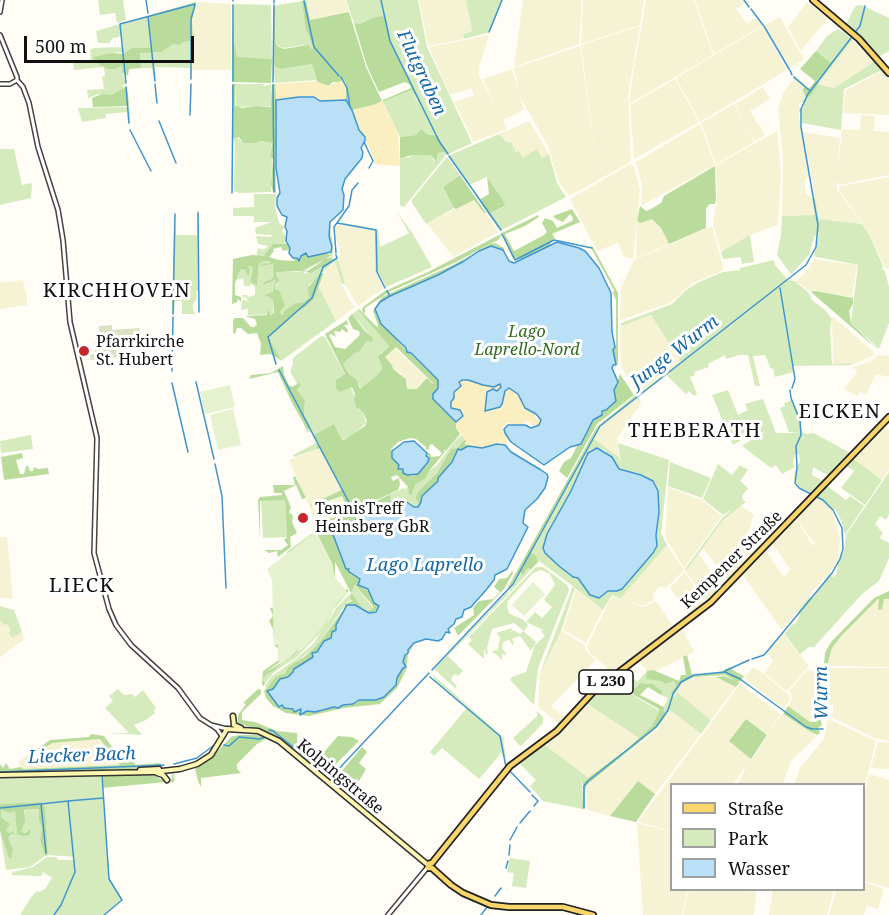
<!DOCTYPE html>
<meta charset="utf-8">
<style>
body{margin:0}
#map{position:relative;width:889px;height:915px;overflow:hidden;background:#fffdf5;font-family:"Noto Serif",serif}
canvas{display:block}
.legend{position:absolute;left:670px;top:783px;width:195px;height:108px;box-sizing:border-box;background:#fff;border:2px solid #a0a0a0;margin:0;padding:8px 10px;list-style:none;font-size:18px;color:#111}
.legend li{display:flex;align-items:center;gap:12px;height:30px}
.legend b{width:30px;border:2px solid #a0a0a0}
.scale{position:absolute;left:24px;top:36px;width:170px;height:27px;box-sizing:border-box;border:3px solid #111;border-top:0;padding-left:8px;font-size:18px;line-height:21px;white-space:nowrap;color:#111;-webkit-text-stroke:4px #fff;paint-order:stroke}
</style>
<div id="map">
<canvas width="889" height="915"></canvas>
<ul class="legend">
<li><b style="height:8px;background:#f9d66b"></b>Straße</li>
<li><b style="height:16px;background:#d5ebbd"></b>Park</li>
<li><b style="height:16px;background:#b9e0f7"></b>Wasser</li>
</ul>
<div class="scale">500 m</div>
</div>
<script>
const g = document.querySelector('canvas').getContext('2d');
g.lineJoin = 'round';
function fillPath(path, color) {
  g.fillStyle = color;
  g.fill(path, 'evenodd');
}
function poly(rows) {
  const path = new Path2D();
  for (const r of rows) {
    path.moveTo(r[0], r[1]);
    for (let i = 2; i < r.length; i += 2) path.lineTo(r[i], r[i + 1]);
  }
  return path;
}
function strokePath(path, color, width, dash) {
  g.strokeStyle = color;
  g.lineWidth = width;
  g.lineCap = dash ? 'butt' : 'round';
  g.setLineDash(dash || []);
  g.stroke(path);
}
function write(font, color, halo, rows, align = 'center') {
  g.font = font + ' "Noto Serif",serif';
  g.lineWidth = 6;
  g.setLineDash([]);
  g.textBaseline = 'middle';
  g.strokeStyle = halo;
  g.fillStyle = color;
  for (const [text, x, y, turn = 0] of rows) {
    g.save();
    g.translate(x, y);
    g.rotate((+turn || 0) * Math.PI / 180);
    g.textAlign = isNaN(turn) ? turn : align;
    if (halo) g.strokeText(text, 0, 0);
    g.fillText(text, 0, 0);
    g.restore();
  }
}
const farmland = poly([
 [306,0,345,0,349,12,310,20],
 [419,0,466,0,472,31,463,34,464,39,428,46],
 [523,0,582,0,579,44,514,67],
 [583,0,644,0,640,25,581,44],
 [646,0,694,0,713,55,629,104,632,80],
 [695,0,743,0,745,3,736,9,747,24,756,18,763,25,714,54],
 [196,2,231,4,231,70,191,70,192,20],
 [807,2,828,18,801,51,788,27],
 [780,17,804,59,789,69,765,25],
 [640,26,628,94,631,160,627,164,571,195,568,195,558,180,548,146,520,97,514,68,580,46,598,174,581,45],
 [763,26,787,70,700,122,676,78],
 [489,35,479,67,479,75,497,109,483,79,512,69,524,110,503,120,507,129,474,142,454,102,474,95,471,88,450,95,429,47],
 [852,40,874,62,834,88,817,84],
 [882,71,889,80,889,115,843,113,845,91],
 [675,79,699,122,634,159,630,105],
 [794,79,805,88,804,98,799,105,799,118,809,176,805,180,805,193,812,199,815,215,782,216,783,157,778,109,784,91],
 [763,87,770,99,750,111,765,135,755,141,747,129,754,142,716,164,701,123,734,104,745,126,735,104],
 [861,115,875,116,874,131,889,132,889,175,839,185,837,180,837,189,862,224,819,219,803,132,840,138,838,169,842,129,860,130],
 [529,121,549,154,542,158,523,158,499,134],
 [700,124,715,165,641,206,642,185,636,162],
 [777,131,781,174,778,225,750,235,721,252,713,225,717,198,716,165],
 [630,164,634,167,640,190,633,259,624,257,618,243,597,251,570,199],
 [889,177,889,269,888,269,885,268,870,235,838,188,841,186],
 [474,200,484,213,486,213,498,232,453,257,427,223],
 [651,218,661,228,669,244,636,258,637,221,643,223],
 [338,225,375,230,375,271,384,288,358,306,345,284,338,259,340,251,335,236,337,233,335,232,335,227],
 [712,226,724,270,693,283,670,303,620,320,621,288,634,260],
 [814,259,857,265,852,297,811,292,796,281,808,270],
 [336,261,342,284,341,286,344,288,349,300,355,307,336,321,319,287,326,270],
 [23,280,25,291,27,291,27,305,0,309,0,283],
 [651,315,681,362,638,394,621,367,620,331,621,326],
 [832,316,874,352,874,355,856,363,833,364],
 [395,348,427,378,417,390,407,389,407,382,401,373,393,369,392,365,384,357],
 [878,355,889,356,889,377,876,374,866,395,860,392,858,396,844,389,858,370,851,368,869,362],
 [635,400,638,400,641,403,617,438,619,457,596,441,594,437,603,424],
 [884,426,889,430,889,470,882,480,853,459],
 [319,448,343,491,312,504,322,505,342,496,349,511,317,525,289,460],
 [668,487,702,500,722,516,684,568,665,537],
 [816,497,832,510,840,538,838,554,840,556,829,574,810,593,809,597,798,611,782,630,742,574,765,550,784,577,790,569,772,543,796,519,813,546,815,544,796,518],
 [740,505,754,515,745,540,756,551,728,581,703,548,724,519],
 [0,537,7,537,13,599,0,598],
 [667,545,684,570,667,587,659,587,653,594,654,600,647,604,641,606,621,598],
 [699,553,721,588,707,603,686,571],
 [685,572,705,604,689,616,670,587],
 [576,589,603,610,586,643,563,630],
 [612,596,642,607,649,605,656,601,674,628,613,673,590,653,587,646],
 [879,598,882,608,884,599,889,599,889,667,827,666,832,648,843,633],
 [0,620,7,623,11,630,12,637,22,632,24,640,0,657],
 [683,629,694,652,656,671,652,670,647,671,639,662],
 [561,631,585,645,585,650,596,660,551,706,566,718,561,725,538,707,540,673],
 [783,633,809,666,787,691,764,673,773,661,767,652],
 [753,667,763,673,790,696,790,699,784,709,744,678],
 [831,668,889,668,889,741,874,738,829,716,833,713,833,705,829,704,829,681,827,679,827,671],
 [807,670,815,671,818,718,816,723,810,722,788,706,792,699,790,690],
 [696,677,716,677,736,687,711,720,677,692,683,683],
 [740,684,780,714,769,732,782,714,815,735,815,738,791,761,783,784,738,784,747,765,733,784,672,784,671,831,638,822],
 [746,719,768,735,752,759,729,741],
 [586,703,639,738,589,778,545,745,562,732],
 [670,710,701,734,655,794,638,781,610,816,587,810,587,786,659,728],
 [828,719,876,741,864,789,864,784,794,784,800,768,824,739],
 [97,739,102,740,121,765,22,769,18,762,53,743],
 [878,742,889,743,889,769,871,768],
 [869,774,889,780,889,888,864,881,864,795],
 [637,823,671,832,672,890,688,890,682,915,643,915],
 [864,882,884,889,878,909,867,905,864,915,829,915,836,890,864,890],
 [689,890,746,890,756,892,754,915,683,915],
 [773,890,834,890,827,915,769,915]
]);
const green = poly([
 [98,0,123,0,126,20,117,23,115,13,100,15],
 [346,0,418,0,427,47,472,143,446,155,404,207,400,205,400,158,404,156,408,158,413,155,430,155,434,161,438,160,438,153,444,152,442,145,438,134,429,135,421,129,416,135,400,137,383,102,411,90,419,105,391,41,386,17,372,18,360,24,354,23],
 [466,0,503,0,490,32,464,39,463,34,472,31],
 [302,1,305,26,313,48,311,49,306,45,282,48,275,43,275,9,273,6],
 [233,4,271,5,272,59,239,58,235,56,232,34],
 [861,5,889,18,889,51,880,56,889,70,848,25,847,23,852,12,856,6],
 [147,16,151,46,149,48,132,48,125,52,113,53,96,61,101,61,99,64,103,67,74,70,73,62,91,61,90,50,94,48,122,47,120,33,119,37,113,38,109,43,98,43,96,31],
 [838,29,845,33,852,40,819,83,816,81,830,63,816,51,827,36],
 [192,41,191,80,190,80,190,68,155,67,156,80,154,80,152,68,141,68,140,53,164,50,174,44,179,45,184,42],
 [874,62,882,70,844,89,841,130,802,123,802,113,799,112,799,108,801,109,804,107,802,101,804,98,806,99,817,84,834,88],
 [273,64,277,68,282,69,312,64,316,80,275,83],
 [124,66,123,74,126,84,122,86,124,87,121,92,112,96,98,94,88,98,87,90,104,89,102,77,105,76,104,67,117,68],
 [235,84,263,84,264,86,271,84,272,106,236,107],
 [129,104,130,123,128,124,127,112,105,114,106,118,82,122,78,108,127,107],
 [499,134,508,143,511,142,516,152,519,151,523,158,537,149,542,158,549,154,557,183,566,197,500,231,488,214,504,207,500,195,487,177,469,185,448,156],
 [237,137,243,143,256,143,261,141,272,143,270,156,272,158,271,192,239,193,234,191,235,145,234,141,232,141,232,139],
 [0,149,14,149,22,185,32,183,31,198,0,205],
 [447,157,460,175,443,187,454,208,426,224,411,201],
 [254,194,276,194,275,207,279,223,284,227,282,231,286,236,288,244,284,240,285,244,273,245,266,255,260,257,257,256,257,250,259,248,263,250,268,246,258,244,256,236,271,237,272,235,256,234,255,228,272,222,254,222,254,216,233,216,233,208,254,207],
 [815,197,819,219,862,224,870,236,883,266,882,269,885,271,889,287,889,323,879,349,851,323,858,265,865,266,816,257,814,255,819,233,814,237,809,255,791,274,777,255,781,235,782,216,815,215,812,199],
 [199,210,198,291,196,291,197,298,193,304,193,310,196,314,182,314,182,301,175,301,174,314,172,314,174,214,176,235,197,235,197,211],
 [397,212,413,234,432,267,386,287,380,276,375,271,375,230,346,225,340,221,341,219,344,223,378,229,380,247,409,233],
 [330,227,333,242,333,259,338,259,345,284,342,284,335,261,309,285,310,296,304,302,295,303,285,310,282,315,280,312,284,304,279,291,275,290,267,297,273,300,273,314,248,315,248,309,241,310,242,300,248,301,246,297,243,298,243,295,247,295,248,297,255,295,255,287,251,284,250,286,244,286,243,277,242,279,237,279,241,269,250,272,248,266,253,267,257,283,259,264,263,261,270,261,268,265,273,264,275,266,274,276,270,280,264,281,266,284,274,279,275,286,278,284,277,272,299,272,308,268,303,274,317,270,332,259,332,255,329,253,332,244,329,236],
 [750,235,754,262,742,264,741,257,723,259,721,252],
 [774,260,775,265,788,280,795,281,809,293,812,300,825,310,832,319,830,327,832,364,856,363,875,356,850,365,793,366,794,372,775,377,773,368,771,369,765,355,753,356,760,386,755,386,748,355,739,355,726,359,725,355,708,364,709,367,694,372,695,375,690,377,697,394,694,396,689,391,686,394,666,375,640,395,638,394,681,362,651,315,621,326,620,331,621,323,672,304,685,291,697,283,723,272,740,270,740,268],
 [319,287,336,321,281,361,269,338,299,310,306,307,312,301],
 [358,310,389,346,381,353,382,369,376,376,361,389,357,380,349,374,343,364,354,354,360,351,366,342,374,340,352,314],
 [321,336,325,337,345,375,338,378,340,391,351,387,359,410,363,412,366,423,349,438,317,446,317,449,294,457,293,455,316,443,311,432,307,432,300,415,307,428,310,425,304,415,305,400,298,392,297,388,301,386,297,384,290,371,293,364,293,358],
 [728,390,738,415,748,410,745,404,763,399,776,433,800,433,789,432,780,408,785,406,784,403,793,400,801,420,802,432,807,434,814,433,850,453,829,476,813,467,812,475,823,481,813,493,801,489,794,479,796,466,800,462,799,454,795,454,793,463,795,467,782,474,776,465,771,468,742,446,764,432,755,432,733,445,712,395],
 [638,397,641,403,638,400,635,400,606,422,600,427,594,439,619,457,621,464,618,443,669,460,661,533,667,545,621,598,637,606,612,595,603,610,575,588,561,631,540,673,573,586,539,561,510,592,509,590,520,572,520,574,526,572,528,568,538,562,535,556,530,552,599,428,603,423],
 [596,448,604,450,612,457,619,469,641,475,653,481,658,491,659,512,656,535,657,546,652,555,620,590,608,591,599,598,590,595,578,578,559,566,545,553,547,534,571,491,589,451],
 [884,426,854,459,882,480,865,505,841,488,854,471,845,465],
 [31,435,33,449,1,453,0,441],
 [461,435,465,439,457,448,451,449,437,473,416,495,415,498,419,504,419,507,413,507,397,496,397,499,389,503,391,494,404,488,407,492,405,488,408,487,411,496,414,485,426,478,429,471,437,465,455,441],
 [670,462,711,478,702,498,668,486],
 [718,464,732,475,740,465,748,470,740,481,748,488,742,496,743,500,746,502,724,519,686,571,685,569,723,517,733,509,723,515,703,499],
 [889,472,889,514,886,520,880,516,875,524,883,533,880,538,889,543,889,558,879,581,862,594,814,647,809,647,800,654,784,633,787,632,790,626,796,623,800,615,798,611,809,597,813,598,829,574,833,577,836,575,838,566,836,564,844,552,846,535],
 [826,485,846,500,850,496,864,506,845,535,841,520,835,509,832,510,816,497,795,518],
 [285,499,287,537,263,538,261,501],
 [536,567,543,567,567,585,569,590,538,668,534,705,510,680,512,677,526,672,535,645,545,636,541,631,543,630,526,622,535,612,542,618,552,607,544,600,555,585,550,574,541,570,533,573,508,601,507,608,510,614,522,619,528,625,524,631,514,623,492,629,487,648,488,653,486,655,484,648,484,659,468,644,472,640,469,637],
 [355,585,373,608,365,612,355,599,347,602,319,643,266,688,265,686,271,677,296,659,313,644,321,632,296,658,275,671,265,683,263,679,267,674,275,671,282,662,307,645,315,633,316,624,332,610,337,602,347,594,333,610,326,625,336,608,351,593],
 [508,591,509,593,448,656,463,671,458,676,455,674,452,677,451,680,457,686,455,688,434,669],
 [0,606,14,610,22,632,12,638,9,632,11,630,7,624,4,625,0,620],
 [512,628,511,634,513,630,520,634,523,631,536,642,531,651,520,636,512,639,514,643,512,646,512,644,509,640,503,642,502,648,507,655,502,654,502,660,492,651,498,650,500,637,496,633],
 [627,669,637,682,647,671,646,678,661,681,665,684,674,681,676,686,671,692,672,697,675,696,677,692,711,720,701,734,670,710,661,724,653,731,665,714,664,707,668,698,661,695,660,689,653,684,640,683,634,688,616,678],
 [432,674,505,739,503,740,506,757,503,756,502,752,479,779,442,748,434,756,430,752,466,709,468,709,435,680],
 [614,678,636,697,660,711,653,725,643,735,639,738,586,703,562,732,554,739,588,698],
 [118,689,124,695,132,694,135,697,143,690,156,708,154,710,155,713,146,720,134,725,142,735,106,733,129,733,105,708,113,701,109,696],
 [537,711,543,717,543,723,522,745,519,745,513,738,537,716],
 [545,745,589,778,582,783,582,809,543,801,530,786,536,780,520,764,521,760],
 [134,772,151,772,159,774,102,774,101,776,110,879,122,899,103,915,20,915,32,896,37,891,39,892,45,889,52,878,43,872,41,876,11,875,13,872,33,867,47,857,56,857,58,860,72,860,75,857,48,855,45,807,42,802,0,804,0,776],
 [27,809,39,809,40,811,39,821,42,827,40,840,45,856,30,867,6,870,0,831,9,857,12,847,8,838,12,836,13,831,9,833,6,830,7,821,1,817,0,812,1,810,10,813,15,811,17,832,22,836,27,831,23,833,21,832,23,814],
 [510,858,530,861,526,888,512,886,514,873,507,872]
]);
const forest = poly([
 [306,0,310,20,349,12,366,67,382,101,374,105,352,110,346,100,346,83,333,82,328,86,317,82,312,64,282,69,277,68,273,64,273,9,275,9,275,43,279,47,284,49,308,45,311,49,313,48,305,26,302,1],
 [196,2,192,20,193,41,184,42,179,45,174,44,161,52,140,53,141,68,129,69,128,75,125,76,122,71,123,66,115,69,109,69,101,66,99,64,100,61,93,59,94,57,113,53,122,54,132,48,149,48,151,46,147,16],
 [382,16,386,17,391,41,421,105,411,90,383,102,383,100,411,88,410,85,405,82,379,92,367,66,354,23,360,24,372,18],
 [232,34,237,57,272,59,271,83,232,82],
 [816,51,831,63,816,81,819,83,811,95,806,99,803,90,804,87,793,78,794,76,808,88,811,87,815,81,800,69],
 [232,84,235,84,235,106,242,108,257,106,271,107,272,84,275,84,278,106,275,124,277,145,275,150,276,193,273,192,271,184,273,159,270,156,273,141,272,143,261,141,256,143,243,143,239,137,232,139],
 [127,86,129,104,127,106,93,107,92,98,102,94,112,95],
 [421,129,429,135,438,135,445,152,438,153,437,162,430,155,413,155,400,158,400,137,416,135],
 [715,166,716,200,715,204,710,204,706,208,706,228,669,244,661,228,652,219,641,223,637,221,640,206,646,211,651,209,661,203,664,196],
 [460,175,486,213,484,213,474,200,456,209,454,208,443,187],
 [487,177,502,198,505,206,488,214,479,200,489,194],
 [572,209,580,222,552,234,555,238,551,241,550,245,525,260,521,261,519,258,514,259,512,257,502,233,538,215,539,217,525,226,505,234,514,251,544,235,547,232,542,223,545,218,553,221,557,228,572,221,573,218,570,214,563,222,556,219,553,216],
 [501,234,501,236,498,240,454,263,389,292,365,308,365,314,362,311,363,307,385,291,428,272],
 [495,243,504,248,505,254,503,250,493,246,483,249,438,275,390,296,382,301,379,319,401,345,438,380,438,388,433,399,451,416,457,424,456,428,460,434,446,451,443,449,445,452,429,471,426,478,415,485,411,496,409,494,408,487,397,475,391,477,393,481,399,478,400,484,398,490,318,527,317,525,349,511,342,496,312,507,311,504,342,490,319,448,317,449,317,445,320,445,314,435,334,424,342,440,344,440,365,426,367,421,363,412,356,407,354,399,355,394,352,387,340,392,336,388,336,380,345,374,325,334,347,320,348,325,344,325,348,330,347,333,342,329,340,332,334,331,336,337,331,334,329,335,335,347,345,349,360,335,359,331,353,329,348,318,352,314,364,330,373,338,373,341,366,342,360,351,354,354,343,364,349,374,357,380,360,389,376,376,382,369,382,367,378,357,389,346,358,310,359,309,377,327,378,325,373,311,382,297,455,264,491,244],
 [396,347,433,383,433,384,427,378,417,389,407,389,406,379,393,369,392,365,385,357],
 [410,438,416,439,426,447,426,450,428,450,430,445,432,444,442,453,440,456,431,457,430,453,427,453,426,457,428,458,426,466,423,466,423,469,412,476,411,474,406,475,402,468,399,469,399,465,394,460,391,449,398,442],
 [273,244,288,244,290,247,289,250,283,251,281,247,273,249,274,251,269,257,279,260,294,261,294,259,301,258,301,256,306,253,308,257,323,253,332,255,326,259,332,257,331,262,311,273,306,272,324,260,302,271,279,272,276,273,279,280,275,286,275,290,279,290,285,305,280,312,282,315,285,310,295,303,304,302,309,297,308,288,319,274,324,273,314,299,306,307,299,310,269,338,281,360,270,354,260,355,261,344,257,333,248,334,241,328,237,328,235,334,233,333,233,320,235,318,243,318,251,327,254,327,257,324,255,319,245,316,267,315,267,310,271,315,274,313,273,300,265,295,273,292,275,280,263,285,265,281,270,280,274,276,273,264,261,266,262,264,270,263,270,261,263,261,259,264,257,285,252,283,251,281,253,267,248,266,250,271,248,276,245,270,241,269,235,283,235,295,241,297,241,302,238,299,237,302,232,304,233,259,252,255,264,256],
 [590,246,593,247,618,293,618,364,616,365,613,350,616,346,616,300,613,293,614,290],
 [815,291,853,298,853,304,849,311,851,323,878,350,811,292],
 [283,366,284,375,289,385,292,387,299,383,301,385,297,390,305,400,304,415,310,425,310,429,307,429,292,403,278,372,249,379,251,375,271,373],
 [620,374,634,395,597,424,567,478,559,471,564,462,571,458,578,444,584,439,593,420,602,410,606,410,616,399,614,390],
 [636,395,637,396,598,428,530,552,536,556,538,562,531,569,528,568,523,575,519,572,509,589,508,587,597,427],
 [465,439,466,441,465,444,468,446,457,452,452,462,439,477,438,481,422,496,421,502,419,504,415,498,418,492,437,473,451,449,457,448],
 [22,453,23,458,16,460,20,474,24,474,26,466,28,466,30,471,33,471,34,467,38,469,48,468,49,474,4,480,1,457],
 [295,476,306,498,302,499,296,485,284,491,291,507,289,512,293,516,292,522,297,533,290,537,291,547,278,557,277,551,269,553,264,550,281,550,288,545,284,540,287,537,285,500,260,501,260,539,258,500,260,497,282,495,282,493,274,493,273,485,295,485,293,477],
 [391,494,389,506,384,509,350,522,332,533,350,570,348,571,360,579,359,586,369,591,373,600,379,605,378,609,372,613,366,612,373,608,373,606,355,585,351,593,335,562,335,578,345,590,348,589,348,593,337,602,324,625,315,633,316,634,307,645,300,648,293,656,282,662,275,671,267,674,263,679,265,683,264,686,262,685,263,671,279,660,278,648,275,646,273,629,269,621,273,616,270,608,274,607,286,657,265,673,290,657,299,648,304,646,287,552,318,529,320,531,319,529],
 [512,571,513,573,504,589,456,638,458,635,454,628,474,615,473,608,479,601,493,599,500,592,494,587,499,579,507,578],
 [889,591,889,599,884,599,882,609,878,610,879,599,878,599,843,634,832,648,827,666,824,666,825,653,831,642,874,598],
 [352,594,365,612,357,608,347,606,336,625,336,630,332,632,331,638,317,651,313,657,294,669,293,672,288,677,280,679,273,689,267,691,279,707,281,705,284,708,294,709,294,712,301,709,300,715,307,711,315,712,334,707,338,708,342,705,353,704,359,700,377,699,388,694,396,685,397,678,403,668,406,667,403,662,405,655,414,645,408,655,406,670,397,688,380,704,344,708,309,716,286,713,273,706,266,698,264,691,276,677,285,673,288,667,304,657,319,643,344,609,345,604,352,601,350,597],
 [687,655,692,675,718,673,730,667,734,671,744,676,740,682,737,681,739,683,736,687,716,677,724,676,736,681,725,675,694,677,682,683,672,697,671,692,676,686,674,681,665,684,661,681,646,679,647,671,653,670,679,681,681,675,686,675,683,657],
 [640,683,653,684,662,691,661,695,648,687,640,695,664,707,665,714,653,731,587,785,585,790,585,808,582,809,583,782,628,748,652,726,659,712,659,709,634,695,625,685,628,684,635,688],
 [258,689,261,690,261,694,242,712,242,720,255,722,277,731,297,733,297,744,315,759,318,759,338,736,352,737,359,741,329,771,325,771,310,762,273,734,238,723,238,715,246,704,243,703],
 [788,706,810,722,816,722,816,719,820,718,822,725,818,728,820,733,817,735,809,731,783,714],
 [746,719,767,735,751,759,729,741],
 [91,734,104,736,121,759,133,759,135,761,135,765,160,763,162,766,134,769,0,774,0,764,3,768,6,763,10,769,21,767,23,769,120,765,100,739,53,743,22,760,50,740,89,737],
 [243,735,257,735,266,739,257,744,237,764,237,769,241,773,201,778,201,787,198,781,195,768,176,773,174,782,171,783,172,774,174,774,173,780,177,772,200,765,213,756,232,736],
 [362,747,367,752,359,763,366,769,356,786,348,793,334,780],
 [102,774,151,774,166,782,102,788],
 [638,781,655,794,636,822,610,816],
 [42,802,45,807,48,855,45,856,40,840,42,827,39,821,39,809,27,809,24,811,25,821,21,832,25,833,30,830,31,831,29,835,22,836,17,834,15,811,10,813,1,810,1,817,10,824,6,830,9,833,13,831,14,833,8,838,13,849,11,858,9,858,0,831,0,804]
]);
const sand = poly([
 [343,80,346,83,346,100,320,101,299,97,276,100,275,84,316,81,328,86],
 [382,101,398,133,400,166,375,164,365,137,359,130,355,122,352,110,374,105],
 [462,380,468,380,483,385,494,387,500,384,501,386,497,391,489,389,484,410,491,410,503,400,505,390,510,388,518,394,525,408,535,414,536,419,540,419,539,425,532,425,527,421,524,422,523,425,511,425,507,422,502,428,508,439,505,446,502,445,502,442,482,448,473,448,466,445,466,440,456,428,456,422,463,416,461,412,450,407,453,392,460,387,459,382]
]);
const cemetery = poly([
 [112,325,112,330,140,328,134,348,118,351,118,357,91,360,90,355,95,353,94,343,99,343,99,326]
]);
const pitch = poly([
 [230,385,235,407,205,414,200,392],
 [233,409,241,445,218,450,210,415],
 [316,531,332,563,335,578,348,593,337,602,324,625,307,645,299,648,290,657,279,663,278,645,274,645,272,580,267,569],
 [533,582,545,594,524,616,512,605]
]);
const water = poly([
 [299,97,314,97,320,101,346,100,352,110,359,130,365,137,365,141,361,148,363,152,362,158,345,179,342,189,344,195,343,210,330,222,329,236,332,247,331,252,308,257,306,253,301,256,299,261,297,258,293,258,289,253,290,248,286,241,287,231,285,227,287,217,282,215,277,206,277,198,280,193,276,168,276,100,299,97],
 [557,242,579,248,585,251,599,268,611,293,612,332,615,347,613,350,616,365,613,365,612,368,618,382,614,390,616,401,606,410,602,411,602,415,593,420,581,444,570,447,544,465,511,442,505,433,504,429,508,425,525,425,531,428,539,425,541,420,536,414,525,408,518,394,509,388,505,391,502,404,500,407,485,411,487,392,493,389,497,391,501,387,500,384,494,387,483,385,468,380,462,380,459,382,461,386,454,392,454,398,451,402,451,408,460,410,463,416,456,422,433,399,433,394,438,388,438,380,411,353,407,352,406,348,381,324,375,309,380,302,390,296,438,275,464,261,479,251,491,246,503,250,509,261,514,263,557,242],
 [414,441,427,453,426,456,429,458,428,462,418,474,407,475,403,473,403,469,398,469,399,465,392,458,392,451,404,442,414,441],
 [497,444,505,445,511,452,541,470,547,474,548,477,545,488,537,499,525,510,523,523,528,527,507,569,495,575,494,580,486,590,471,607,464,610,462,617,456,619,454,624,448,629,450,633,446,632,442,639,438,641,426,639,414,643,408,650,408,653,405,655,403,662,406,667,403,668,397,678,396,685,384,697,376,700,359,700,353,704,343,705,338,708,334,707,315,712,307,711,300,715,301,709,294,712,293,709,284,708,282,705,279,707,267,691,273,689,280,679,288,677,293,672,294,669,313,657,312,653,317,652,324,641,331,638,332,632,336,630,336,625,347,605,355,605,369,613,376,612,379,606,374,603,368,589,358,585,360,579,348,571,349,569,346,569,332,532,374,511,383,509,389,503,397,499,402,499,414,507,418,507,421,502,422,496,438,481,438,478,452,462,458,449,461,450,468,446,482,448,497,444],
 [597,448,612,457,619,469,641,475,653,481,658,491,659,512,656,535,657,546,653,553,622,589,617,591,608,591,599,598,590,595,578,578,573,577,559,566,545,553,543,548,547,534,571,491,588,453,597,448]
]);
const stream = poly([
 [146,0,148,13],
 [274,0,274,3],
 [381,0,390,41,439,141,448,154],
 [744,0,749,7],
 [233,1,233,0],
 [304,1,314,47,339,76],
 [233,5,233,81],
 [751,9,763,25],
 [148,17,155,81],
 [764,26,789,69],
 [856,31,860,26,865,6],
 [489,32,502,0],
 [790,70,792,75],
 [341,77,347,88,350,107],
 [794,77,809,90],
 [191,79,191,19,195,5],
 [273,82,274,5],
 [126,83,120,24,195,4],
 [155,84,157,103],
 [273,85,274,192],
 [126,87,129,123],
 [190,115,191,84],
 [159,121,176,163],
 [130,130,151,171],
 [364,142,373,161,369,168],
 [449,156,501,230],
 [232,193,233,85],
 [198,213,199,312],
 [337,223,376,230,377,272,385,288],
 [502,234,515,260,554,240,592,248],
 [336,253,334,227,349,206,352,190,358,183],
 [780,288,795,379,792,388],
 [387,291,390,296],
 [173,314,175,214],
 [276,364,268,337,312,298,323,267,337,258,336,255],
 [279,370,353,510],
 [172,371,173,317],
 [196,382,214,459],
 [172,383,188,452],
 [215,464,222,496,226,588],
 [752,659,764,655,770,648,832,573,840,559,843,549,842,528,833,510,823,500,799,488,795,483,797,468,796,446,801,435,800,421,791,398,790,390],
 [432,670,513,584,600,426,806,265,816,247,818,225,801,127,801,109,808,94,851,38],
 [725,671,749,660],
 [430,677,500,736,506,767,530,792],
 [269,730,273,731,326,773],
 [224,745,229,746,239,737,259,739,265,737],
 [174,764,197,758,217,743],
 [0,772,164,765],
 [102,775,109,879,122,900,104,915],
 [332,776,429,673],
 [532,795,538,801,534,806],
 [0,808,40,804],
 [584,808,584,786,588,781,656,727,668,710,673,694,681,682,694,675,725,672,740,679,806,727,812,729,823,729],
 [520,823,530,811],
 [510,840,517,827],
 [46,853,41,804,68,801],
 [509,855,510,845],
 [506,868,508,861],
 [495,896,501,888],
 [54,915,61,905,75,872,68,801,103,798],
 [481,915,488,906]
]);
const tertiary = poly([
 [0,12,2,0],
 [0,35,17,77,17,80,23,87,29,103,38,147,58,210,63,240,70,322,97,438,94,553,109,609,116,625,131,645,178,688,200,718,211,725,227,729],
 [0,84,10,84,17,80],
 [213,726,217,729,222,736],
 [388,915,427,868]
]);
const secondary = poly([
 [233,716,234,725,241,728],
 [140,770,159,769],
 [157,773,163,775,167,780],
 [0,775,153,772,180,769,197,764,211,755,227,729,258,731,279,741,428,865]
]);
const primary = poly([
 [813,0,859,39,889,73],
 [432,863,510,766,557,731,593,692,711,602,889,417],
 [432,863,428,864,428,868,432,868,451,885,463,893,491,905,509,907,563,907,593,915]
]);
const markers = [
 [84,351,6,"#c4262e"],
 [303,518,6,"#c4262e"]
];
const shields = [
 [606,682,54]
];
const shieldNames = [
 ["L 230",606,682]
];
const parkNames = [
 ["Lago",527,332],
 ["Laprello-Nord",527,350]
];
const poiNames = [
 ["Pfarrkirche",96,342],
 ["St. Hubert",96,360],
 ["TennisTreff",315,509],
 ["Heinsberg GbR",315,527]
];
const streetNames = [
 ["Kempener Straße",732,560,-44],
 ["Kolpingstraße",340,777,40]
];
const waterNames = [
 ["Flutgraben",421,73,65],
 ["Junge Wurm",675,352,-38],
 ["Lago Laprello",425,566],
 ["Wurm",822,693,-91],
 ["Liecker Bach",82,756,-2]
];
const quarterNames = [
 ["KIRCHHOVEN",117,291],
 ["EICKEN",840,412],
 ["THEBERATH",695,431],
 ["LIECK",82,586]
];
fillPath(farmland, '#f6f3d4');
fillPath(green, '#d5ebbd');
fillPath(forest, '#b9dc9c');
fillPath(sand, '#fbeec1');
fillPath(cemetery, '#d9e3c4');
fillPath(pitch, '#e6f2cf');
fillPath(water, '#b9e0f7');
strokePath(water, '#3f96cf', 1.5);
strokePath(stream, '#3f96cf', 1.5);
strokePath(tertiary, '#444', 6);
strokePath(secondary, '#333', 7);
strokePath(primary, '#222', 8);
strokePath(tertiary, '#fff', 3);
strokePath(secondary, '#fff6b0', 4);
strokePath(primary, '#f9d66b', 4.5);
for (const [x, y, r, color] of markers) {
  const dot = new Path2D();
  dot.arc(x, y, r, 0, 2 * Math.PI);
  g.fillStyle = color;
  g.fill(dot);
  strokePath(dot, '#fff', 2);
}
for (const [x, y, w] of shields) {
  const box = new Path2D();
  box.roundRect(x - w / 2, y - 12, w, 24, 4.5);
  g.fillStyle = '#fff';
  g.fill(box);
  strokePath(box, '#111', 1.5);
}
write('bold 15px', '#111', null, shieldNames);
write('italic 16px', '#2f6b1f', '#fff', parkNames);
write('16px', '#111', '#fff', poiNames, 'left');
write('16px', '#111', '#fff', streetNames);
write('italic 18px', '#1768a6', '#fff', waterNames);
g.letterSpacing = '1.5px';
write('20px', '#111', '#fff', quarterNames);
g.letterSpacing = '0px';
</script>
